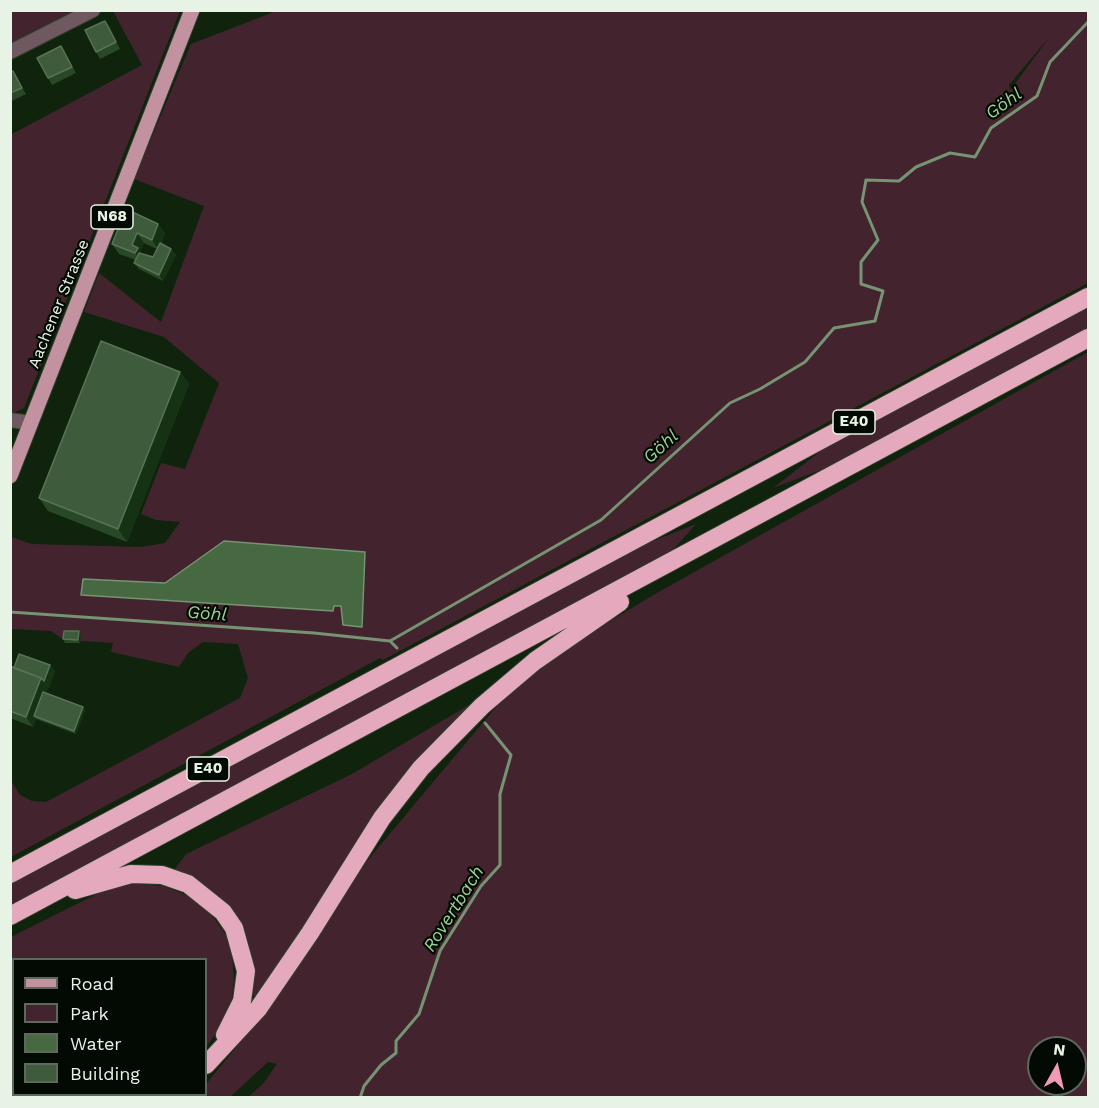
<!DOCTYPE html>
<meta charset="utf-8">
<style>
body{margin:0}
#map{position:relative;width:1099px;height:1108px;overflow:hidden;background:#0f230d;font-family:"Work Sans",sans-serif}
canvas{display:block}
.frame{position:absolute;inset:0;border:12px solid #e7f4e5;pointer-events:none}
.legend{position:absolute;left:12px;top:958px;width:195px;height:138px;box-sizing:border-box;background:#030a03;border:2px solid #5e685d;margin:0;padding:8px 10px;list-style:none;font-size:18px;color:#e7f4e5}
.legend li{display:flex;align-items:center;gap:12px;height:30px}
.legend b{width:30px;border:2px solid #5e685d}
.north{position:absolute;left:1027px;top:1036px;width:60px;height:60px;box-sizing:border-box;background:#030a03;border:2px solid #5e685d;border-radius:50%;rotate:8deg;font-size:16px;font-weight:700;line-height:24px;text-align:center;color:#e7f4e5}
.north::after{content:'';display:block;margin:auto;width:21px;height:27px;background:#f09ab7;clip-path:polygon(50% 0,100% 100%,50% 72%,0 100%)}
</style>
<div id="map">
<canvas width="1099" height="1108"></canvas>
<div class="frame"></div>
<ul class="legend">
<li><b style="height:8px;background:#c392a1"></b>Road</li>
<li><b style="height:16px;background:#43242e"></b>Park</li>
<li><b style="height:16px;background:#466942"></b>Water</li>
<li><b style="height:16px;background:#3e5b3b"></b>Building</li>
</ul>
<div class="north">N</div>
</div>
<script>
const g = document.querySelector('canvas').getContext('2d');
g.lineJoin = 'round';
function fillPath(path, color) {
  g.fillStyle = color;
  g.fill(path, 'evenodd');
}
function poly(rows) {
  const path = new Path2D();
  for (const r of rows) {
    path.moveTo(r[0], r[1]);
    for (let i = 2; i < r.length; i += 2) path.lineTo(r[i], r[i + 1]);
  }
  return path;
}
function strokePath(path, color, width, dash) {
  g.strokeStyle = color;
  g.lineWidth = width;
  g.lineCap = dash ? 'butt' : 'round';
  g.setLineDash(dash || []);
  g.stroke(path);
}
function write(font, color, halo, rows, align = 'center') {
  g.font = font + ' "Work Sans",sans-serif';
  g.lineWidth = 4.5;
  g.setLineDash([]);
  g.textBaseline = 'middle';
  g.strokeStyle = halo;
  g.fillStyle = color;
  for (const [text, x, y, turn = 0] of rows) {
    g.save();
    g.translate(x, y);
    g.rotate((+turn || 0) * Math.PI / 180);
    g.textAlign = isNaN(turn) ? turn : align;
    if (halo) g.strokeText(text, 0, 0);
    g.fillText(text, 0, 0);
    g.restore();
  }
}
const green = poly([
 [11,10,76,10,76,11,11,44],
 [279,10,1088,11,1088,283,383,660,380,658,11,857,10,779,20,795,32,801,46,802,240,698,248,678,238,644,203,642,188,653,179,667,111,652,113,643,64,640,51,631,11,629,11,537,32,544,141,547,165,543,180,522,156,520,141,514,161,463,185,469,219,383,164,337,84,312,99,273,161,322,204,206,134,179,191,44],
 [1051,35,1011,89,1010,89,1009,85],
 [365,553,362,627,341,606,334,606,333,611,81,594,83,579,165,583],
 [113,11,180,11,24,408,11,414,10,135,142,65],
 [1088,304,1088,332,845,461,773,488,831,443],
 [1088,352,1088,1097,248,1097,263,1084,277,1064,268,1062,230,1097,193,1098,196,1095,206,1094,206,1084,272,1004,367,861,496,707,537,670,579,640,655,594],
 [1039,1048,1075,1048,1075,1084,1039,1084],
 [696,524,664,560,11,908,11,883,638,547],
 [474,702,256,998,251,992,252,958,241,930,225,903,196,878,174,870,186,854,352,774],
 [128,883,163,886,186,895,208,910,226,935,232,956,234,979,232,999,225,1021,206,1047,206,960,14,960,14,1094,151,1095,147,1098,11,1098,11,937,97,894]
]);
const water = poly([
 [224,541,365,552,362,627,343,625,341,606,334,606,333,611,81,595,83,579,165,583,224,541]
]);
const stream = poly([
 [10,612,314,633,390,641,601,520,730,403,760,389,805,362,834,328,875,321,883,291,861,284,861,262,878,240,862,202,866,180,899,181,916,167,950,153,975,157,991,128,1037,96,1050,62,1088,22],
 [390,641,397,648],
 [360,1098,364,1086,381,1065,396,1053,396,1041,419,1014,440,951,481,886,500,865,500,794,511,755,485,723]
]);
const minor = poly([
 [10,52,93,10],
 [10,420,31,423]
]);
const primary = poly([
 [10,476,192,10]
]);
const motorway = poly([
 [10,874,1088,297],
 [75,890,131,874,162,875,188,884,223,912,234,928,246,971,242,1001,225,1035],
 [10,916,1088,338],
 [206,1065,258,1009,310,933,382,818,421,768,482,706,535,661,620,602],
 [174,1098,177,1094]
]);
const wall = poly([
 [105,21,110,27,120,49,100,59,96,52],
 [61,46,65,52,76,73,52,85,48,78],
 [13,71,26,94,10,102,10,72],
 [158,224,165,233,161,243,171,249,176,255,163,281,139,269,134,263,136,260,119,254,112,244],
 [144,243,157,249,153,257,142,254,140,251],
 [180,372,189,384,127,542,48,511,39,498],
 [79,631,81,635,80,643,65,643,63,639],
 [50,665,55,671,49,688,48,687,46,693,85,710,76,734,36,719,33,727,10,718,10,666,14,668]
]);
const shadedWall = poly([
 [105,21,110,27,120,49,116,42],
 [61,46,65,52,76,73,72,67],
 [13,71,17,77,26,94,22,88],
 [158,224,165,233,158,249,152,240],
 [137,233,144,243,140,251,144,257,142,263,135,253,132,245],
 [171,249,176,255,163,281,159,275],
 [180,372,189,384,127,542,118,529],
 [79,631,81,635,80,643,78,640],
 [50,665,55,671,49,688,44,681],
 [41,678,48,687,37,717,34,716,36,719,33,727,26,717],
 [83,707,85,710,76,734,74,731]
]);
const building = poly([
 [105,21,116,42,96,52,85,30,105,21],
 [61,46,72,67,48,78,37,58,61,46],
 [13,71,22,88,10,93,10,72,13,71],
 [126,209,158,224,152,240,137,233,132,245,138,248,135,253,112,244,126,209],
 [160,243,171,249,159,275,134,263,139,253,153,257,160,243],
 [101,341,180,372,118,529,39,498,101,341],
 [64,631,79,631,78,640,63,639,64,631],
 [19,654,50,665,44,681,41,678,14,668,19,654],
 [10,666,41,678,26,717,10,711,10,666],
 [43,692,83,707,74,731,34,716,43,692]
]);
const shields = [
 [112,217,42],
 [854,422,42],
 [208,769,42]
];
const shieldNames = [
 ["N68",112,217],
 ["E40",854,422],
 ["E40",208,769]
];
const streetNames = [
 ["Aachener Strasse",59,304,-68]
];
const waterNames = [
 ["Göhl",1004,104,-36],
 ["Göhl",661,447,-42],
 ["Göhl",207,614,4],
 ["Rovertbach",454,909,-58]
];
fillPath(green, '#43242e');
fillPath(water, '#466942');
strokePath(water, '#769373', 1.5);
strokePath(stream, '#769373', 3);
strokePath(minor, '#2d402b', 16);
strokePath(primary, '#2d402b', 17);
strokePath(motorway, '#2d402b', 20);
strokePath(minor, '#6f585f', 14);
strokePath(primary, '#c392a1', 15);
strokePath(motorway, '#e4a9bc', 18);
fillPath(wall, '#294926');
fillPath(shadedWall, '#163214');
fillPath(building, '#3e5b3b');
strokePath(building, '#587356', 1.5);
for (const [x, y, w] of shields) {
  const box = new Path2D();
  box.roundRect(x - w / 2, y - 12, w, 24, 4.5);
  g.fillStyle = '#030a03';
  g.fill(box);
  strokePath(box, '#e7f4e5', 1.5);
}
write('bold 15px', '#e7f4e5', null, shieldNames);
write('16px', '#e7f4e5', '#030a03', streetNames);
write('italic 18px', '#9ad294', '#030a03', waterNames);
</script>
